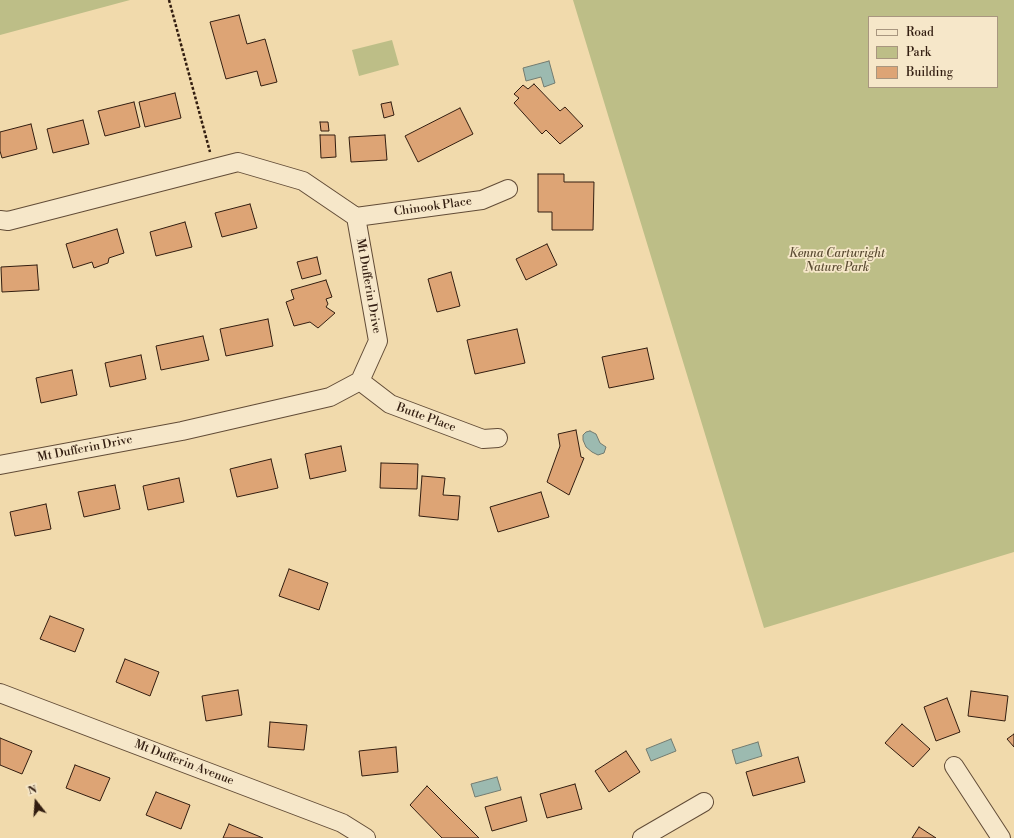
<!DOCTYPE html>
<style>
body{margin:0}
#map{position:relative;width:1014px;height:838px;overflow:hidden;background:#f1daac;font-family:"Libre Bodoni",serif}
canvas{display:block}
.legend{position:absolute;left:868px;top:16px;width:130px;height:72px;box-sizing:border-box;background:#f6e7c9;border:1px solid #a8967f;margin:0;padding:5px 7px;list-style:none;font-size:12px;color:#321d10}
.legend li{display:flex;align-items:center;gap:8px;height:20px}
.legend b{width:20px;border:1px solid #a8967f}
.north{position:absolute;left:16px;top:782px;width:40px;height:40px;-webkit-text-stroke:3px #f6e7c9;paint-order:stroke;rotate:343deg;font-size:11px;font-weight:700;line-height:16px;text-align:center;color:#321d10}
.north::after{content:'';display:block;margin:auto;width:14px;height:18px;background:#321d10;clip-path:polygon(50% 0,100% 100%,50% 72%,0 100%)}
</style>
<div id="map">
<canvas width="1014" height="838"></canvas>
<ul class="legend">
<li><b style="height:5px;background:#f6e7c9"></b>Road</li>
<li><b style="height:11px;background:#bdbe87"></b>Park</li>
<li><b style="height:11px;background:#dda475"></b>Building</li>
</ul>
<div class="north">N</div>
</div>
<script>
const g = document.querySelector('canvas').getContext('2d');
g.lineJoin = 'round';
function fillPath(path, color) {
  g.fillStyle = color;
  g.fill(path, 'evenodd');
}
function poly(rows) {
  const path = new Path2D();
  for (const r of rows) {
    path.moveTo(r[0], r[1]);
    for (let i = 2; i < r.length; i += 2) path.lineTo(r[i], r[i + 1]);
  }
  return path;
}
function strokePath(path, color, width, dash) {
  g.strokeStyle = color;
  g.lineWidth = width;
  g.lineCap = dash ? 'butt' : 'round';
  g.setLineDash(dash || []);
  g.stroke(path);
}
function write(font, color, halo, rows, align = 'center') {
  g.font = font + ' "Libre Bodoni",serif';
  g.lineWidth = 3.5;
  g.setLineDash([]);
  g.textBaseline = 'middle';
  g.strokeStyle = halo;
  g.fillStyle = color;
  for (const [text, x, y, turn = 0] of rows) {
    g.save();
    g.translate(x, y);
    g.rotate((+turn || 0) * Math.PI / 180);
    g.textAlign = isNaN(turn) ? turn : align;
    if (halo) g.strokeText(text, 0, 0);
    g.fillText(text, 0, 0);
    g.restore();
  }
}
const green = poly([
 [0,0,130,0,0,35],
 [573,0,1014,0,1014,552,764,628],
 [869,17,997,17,997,87,869,87],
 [392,40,399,65,359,76,352,50]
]);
const water = poly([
 [549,61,555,83,544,87,541,77,526,81,523,68,549,61],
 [590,431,596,434,600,443,606,447,604,453,598,455,592,452,586,447,583,440,583,435,586,432,590,431],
 [671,739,676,751,651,761,646,749,671,739],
 [758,742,762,756,736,764,732,750,758,742],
 [497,777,501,790,475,797,471,784,497,777]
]);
const building = poly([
 [239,15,247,44,265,39,277,82,261,86,257,71,226,79,210,22,239,15],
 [534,84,560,111,565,107,583,126,560,144,546,130,542,134,514,103,519,98,514,94,523,85,528,89,534,84],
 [175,93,181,118,145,127,139,102,175,93],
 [134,102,140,127,105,136,98,111,134,102],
 [391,102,394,115,384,118,381,104,391,102],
 [460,108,473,134,418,162,405,136,460,108],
 [83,120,89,144,53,153,47,129,83,120],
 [320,122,328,122,329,131,321,131,320,122],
 [31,124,37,149,2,158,0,151,0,132,31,124],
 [320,135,335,135,336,157,321,158,320,135],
 [385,135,387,160,351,162,349,137,385,135],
 [538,174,564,174,564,182,594,182,593,230,552,230,552,212,538,212,538,174],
 [250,204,257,228,222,237,215,213,250,204],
 [185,222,192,247,156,256,150,232,185,222],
 [117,229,124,253,109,258,108,263,94,268,92,262,73,268,66,244,117,229],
 [547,244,557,265,526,280,516,259,547,244],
 [317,257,321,274,302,279,297,262,317,257],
 [37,265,39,290,2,292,1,267,37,265],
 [451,272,460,306,437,312,428,279,451,272],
 [326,280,332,297,326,299,328,304,326,307,335,313,318,328,310,322,294,326,286,302,294,299,291,290,326,280],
 [268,319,273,346,226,356,220,329,268,319],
 [517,329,525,363,475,374,467,340,517,329],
 [203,336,209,360,161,370,156,346,203,336],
 [647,348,654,379,609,388,602,357,647,348],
 [141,355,146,379,110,387,105,363,141,355],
 [72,370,77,395,41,403,36,378,72,370],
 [576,430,581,457,584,458,569,495,547,482,560,446,558,434,576,430],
 [341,446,346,471,310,479,305,454,341,446],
 [271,459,278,488,237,497,230,469,271,459],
 [381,463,418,464,417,489,380,488,381,463],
 [422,476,445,478,443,495,460,496,458,520,419,516,422,476],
 [179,478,184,502,148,510,143,486,179,478],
 [115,485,120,509,84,517,78,492,115,485],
 [541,492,549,517,498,532,490,507,541,492],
 [46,504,51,529,15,536,10,512,46,504],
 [289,569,328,583,319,610,279,596,289,569],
 [50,616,84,629,75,652,40,639,50,616],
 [125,659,159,672,150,696,116,682,125,659],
 [238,690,242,715,206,721,202,696,238,690],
 [971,691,1008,696,1005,721,968,716,971,691],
 [947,698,960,732,936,741,924,707,947,698],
 [270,722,307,725,304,750,268,747,270,722],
 [902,724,930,749,913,767,885,743,902,724],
 [1014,734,1014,747,1007,739,1014,734],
 [0,738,32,751,22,774,0,765,0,738],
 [396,747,398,772,362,776,359,751,396,747],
 [626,751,640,772,609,792,595,771,626,751],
 [798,757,805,782,753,796,746,772,798,757],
 [75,765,110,778,100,801,66,788,75,765],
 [575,784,582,809,547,818,540,794,575,784],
 [427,786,479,838,442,838,410,805,427,786],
 [156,792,190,805,181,829,146,815,156,792],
 [521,797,527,821,492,831,485,807,521,797],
 [229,824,263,838,223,838,229,824],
 [919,827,936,838,912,838,919,827]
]);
const path = poly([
 [169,0,210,152]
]);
const minor = poly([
 [356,217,482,200,508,189],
 [0,220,8,221,238,162,303,181,356,217,378,341,360,381,330,397,182,431,0,465],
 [360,381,390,404,483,439,498,438],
 [0,693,342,823,366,838],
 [954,766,1001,838],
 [642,838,704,802]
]);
const streetNames = [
 ["Chinook Place",433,207,-8],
 ["Mt Dufferin Drive",368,286,80],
 ["Butte Place",426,418,20],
 ["Mt Dufferin Drive",85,449,-11],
 ["Mt Dufferin Avenue",184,763,21]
];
const parkNames = [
 ["Kenna Cartwright",837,254],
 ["Nature Park",837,268]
];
fillPath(green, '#bdbe87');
fillPath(water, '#9cbab0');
strokePath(water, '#727b70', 1);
fillPath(building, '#dda475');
strokePath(building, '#321d10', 1);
strokePath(minor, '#624c37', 20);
strokePath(path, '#321d10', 2.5, [3, 2]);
strokePath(minor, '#f6e7c9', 18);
write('12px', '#321d10', '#f6e7c9', streetNames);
write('italic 12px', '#5c4d34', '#f6e7c9', parkNames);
</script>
